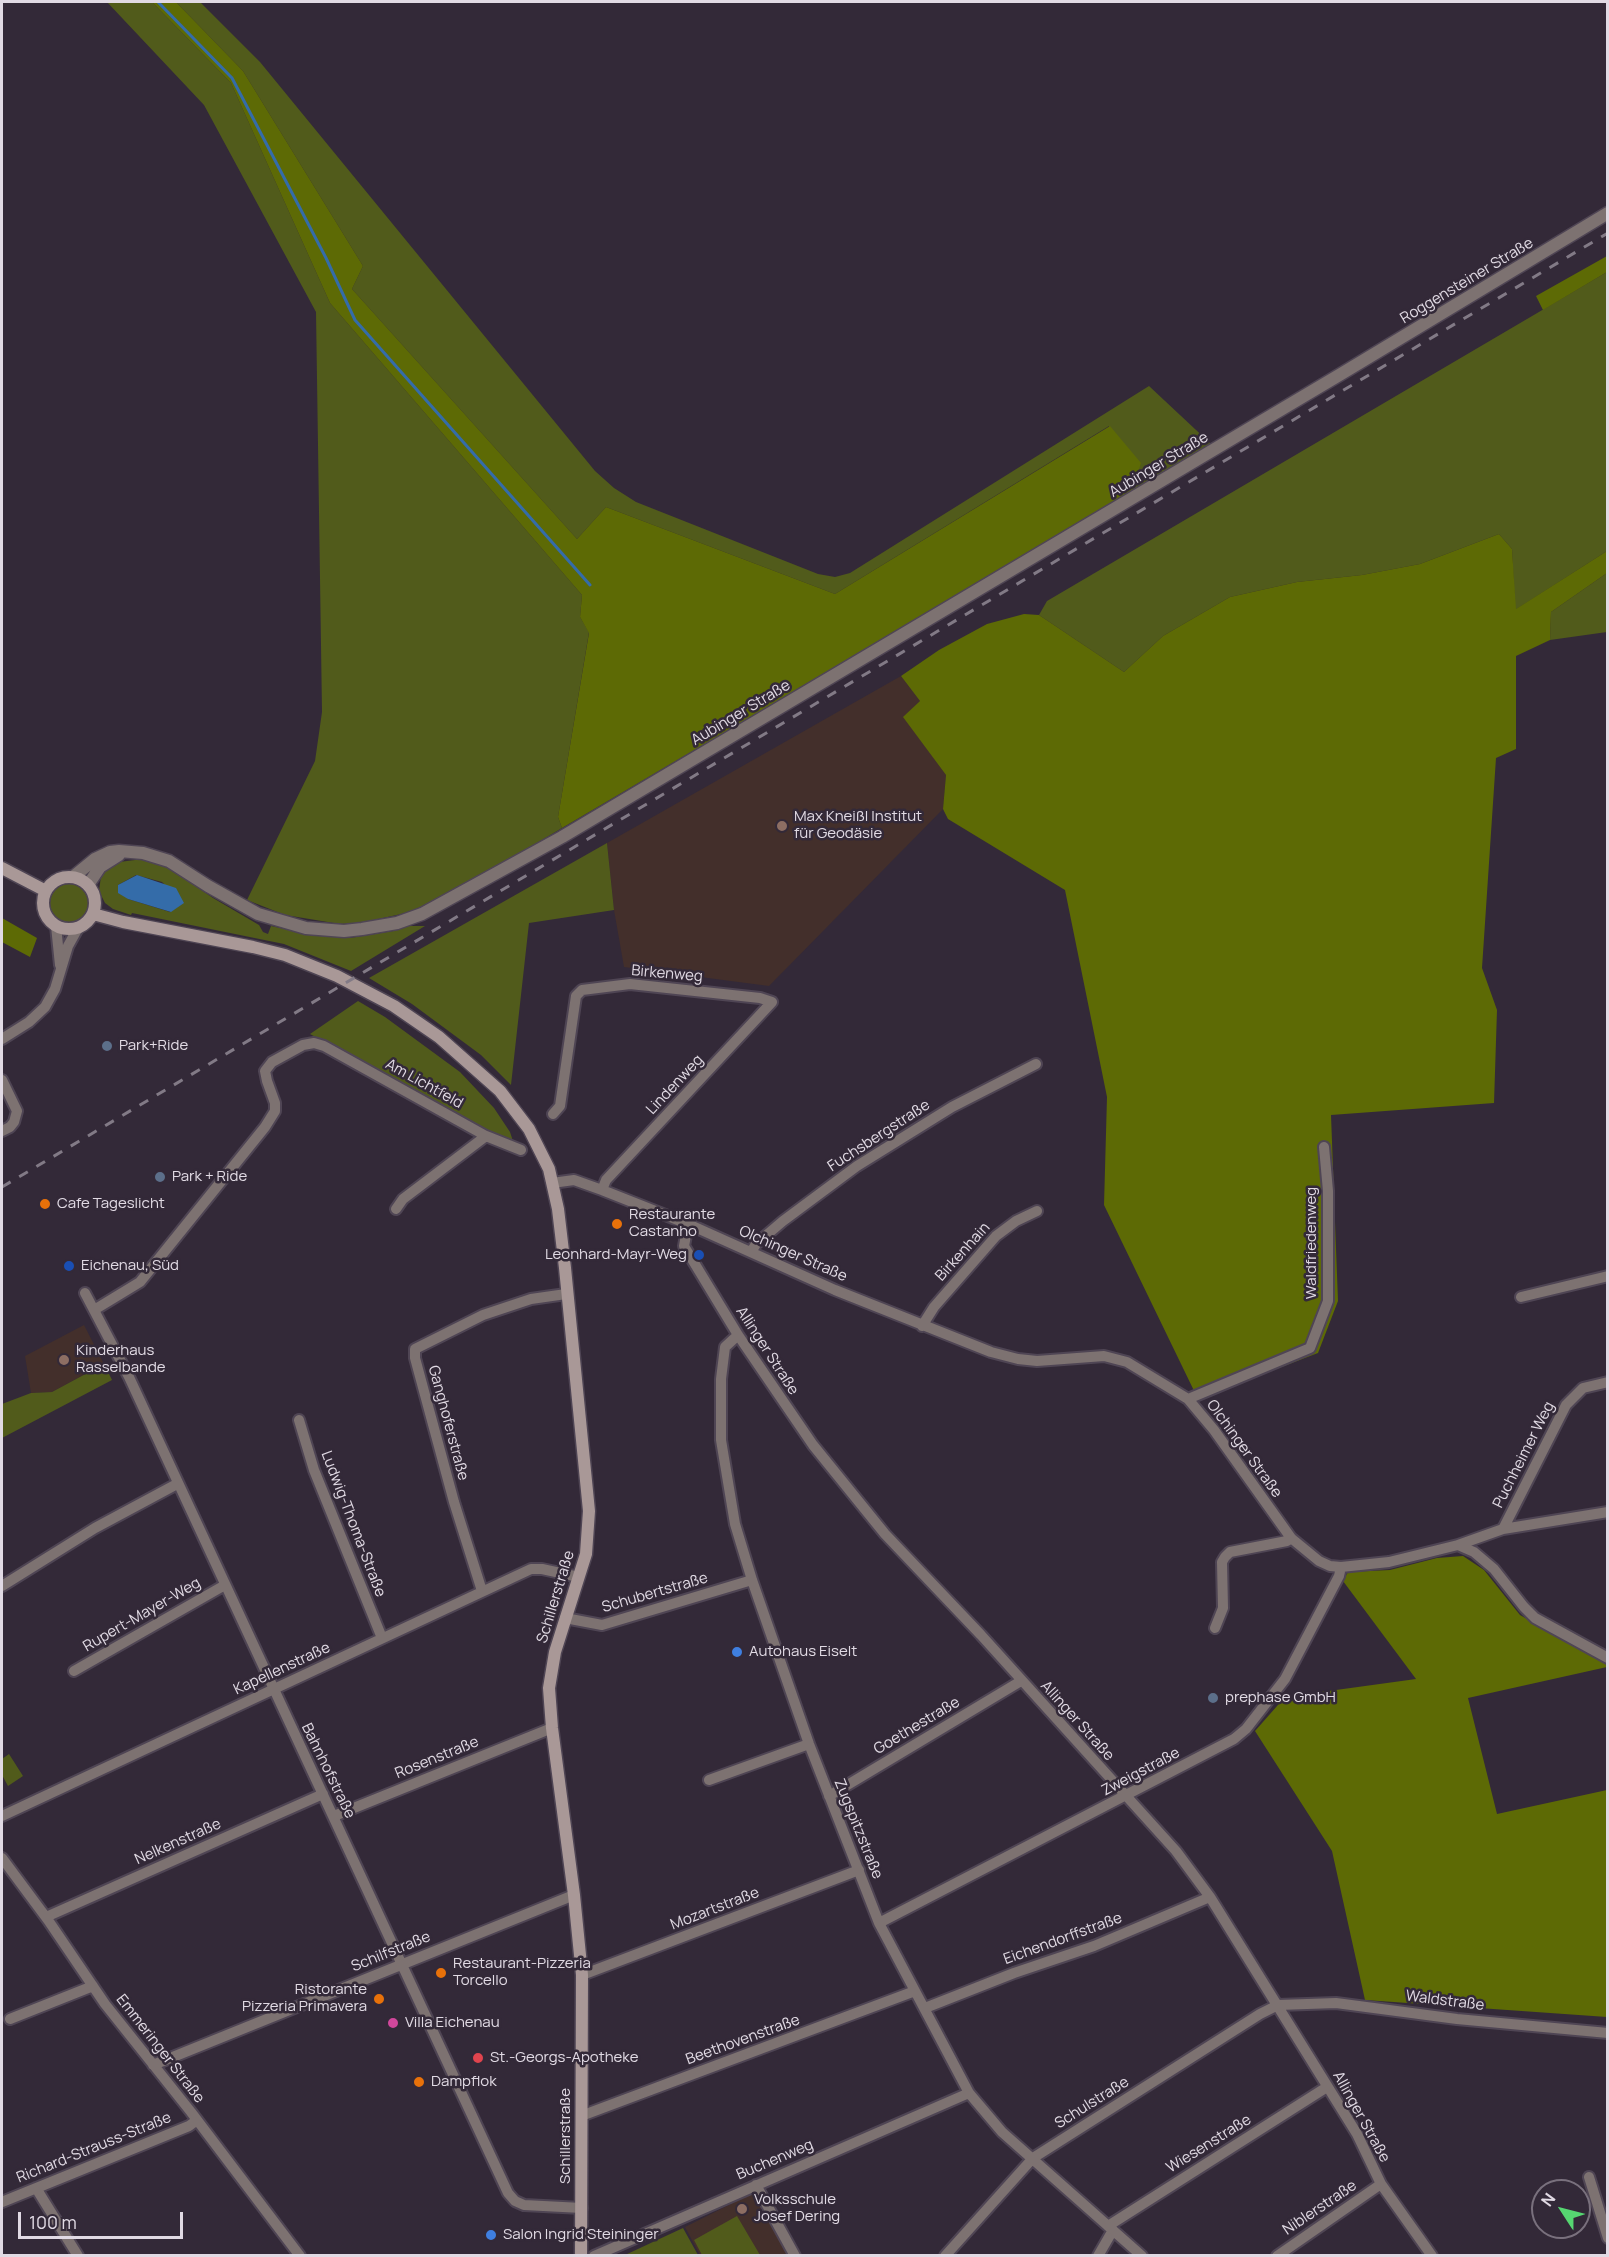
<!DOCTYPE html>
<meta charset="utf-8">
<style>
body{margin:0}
#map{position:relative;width:1609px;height:2257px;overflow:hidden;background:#332938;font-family:Manrope,sans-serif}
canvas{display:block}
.frame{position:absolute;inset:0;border:3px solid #e1dae4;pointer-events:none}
.north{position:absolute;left:1531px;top:2179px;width:60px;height:60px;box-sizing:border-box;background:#332938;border:2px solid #79707d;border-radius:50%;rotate:306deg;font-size:16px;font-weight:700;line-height:24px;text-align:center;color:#e1dae4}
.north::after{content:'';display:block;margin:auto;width:21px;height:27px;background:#56d671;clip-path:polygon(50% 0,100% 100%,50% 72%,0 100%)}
.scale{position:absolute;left:18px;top:2212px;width:165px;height:27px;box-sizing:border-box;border:3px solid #e1dae4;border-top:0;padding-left:8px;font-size:18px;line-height:21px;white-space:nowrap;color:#e1dae4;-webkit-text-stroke:4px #332938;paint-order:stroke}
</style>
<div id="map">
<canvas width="1609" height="2257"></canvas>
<div class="frame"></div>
<div class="north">N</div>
<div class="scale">100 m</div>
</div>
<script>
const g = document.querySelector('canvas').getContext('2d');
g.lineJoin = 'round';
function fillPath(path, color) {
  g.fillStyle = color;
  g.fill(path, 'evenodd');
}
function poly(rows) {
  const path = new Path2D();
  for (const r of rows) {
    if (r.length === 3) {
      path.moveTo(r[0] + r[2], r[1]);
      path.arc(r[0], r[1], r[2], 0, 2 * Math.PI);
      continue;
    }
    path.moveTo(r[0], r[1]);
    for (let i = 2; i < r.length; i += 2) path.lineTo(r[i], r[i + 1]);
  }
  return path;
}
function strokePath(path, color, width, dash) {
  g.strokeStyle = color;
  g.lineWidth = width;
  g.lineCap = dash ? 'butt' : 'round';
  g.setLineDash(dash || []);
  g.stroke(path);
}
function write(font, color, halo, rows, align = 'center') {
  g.font = font + ' Manrope,sans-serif';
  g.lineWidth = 5;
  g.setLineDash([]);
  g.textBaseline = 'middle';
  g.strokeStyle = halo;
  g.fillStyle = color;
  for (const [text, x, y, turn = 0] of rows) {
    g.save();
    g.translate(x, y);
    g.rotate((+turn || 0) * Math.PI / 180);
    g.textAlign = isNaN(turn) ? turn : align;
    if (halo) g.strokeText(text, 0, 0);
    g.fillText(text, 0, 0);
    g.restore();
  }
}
const education = poly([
 [901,676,920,701,904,717,946,775,943,809,769,986,624,967,614,910,607,843],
 [84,1325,104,1364,52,1392,31,1393,25,1356],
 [755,2192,788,2255,700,2255,685,2227]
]);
const green = poly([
 [107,2,152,2,231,83,330,303,582,595,580,617,589,632,558,817,562,828,452,894,415,911,360,923,340,924,285,915,247,900,315,761,322,712,316,312,204,105],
 [176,2,200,2,260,62,595,471,614,488,636,502,818,574,835,577,850,573,1149,386,1211,444,1131,493,1109,426,835,594,606,507,577,539,352,289,363,266,243,71],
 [1607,272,1607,551,1515,610,1512,549,1499,534,1420,564,1362,575,1297,582,1230,597,1163,636,1124,672,1039,615,1047,601],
 [1607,573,1607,632,1550,640,1551,612],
 [607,843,614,910,529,923,511,1085,481,1055,412,1004,369,978],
 [143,859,157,863,171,869,213,898,259,925,263,932,268,934,271,926,313,935,350,938,393,931,407,926,425,926,351,971,284,944,132,913,131,915,113,909,105,903,99,891,101,876,105,871,119,862],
 [136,875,162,882,183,903,170,912,128,899,118,885],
 [69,903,19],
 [358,1001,385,1017,460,1072,494,1108,510,1132,513,1141,507,1142,310,1034],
 [104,1364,112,1380,2,1438,2,1404,31,1393,52,1392],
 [9,1754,23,1776,8,1786,2,1775,2,1759],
 [737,2216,760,2255,702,2255,694,2240],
 [683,2228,698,2255,625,2255]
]);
const forest = poly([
 [152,2,176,2,243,71,363,266,352,289,577,539,606,507,835,594,1110,426,1141,463,1131,493,562,828,558,817,589,633,580,617,582,595,330,303,231,83],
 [1607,256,1607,272,1543,310,1536,296],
 [1499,534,1512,549,1516,609,1607,551,1607,573,1551,612,1550,640,1516,656,1516,749,1496,758,1482,968,1497,1010,1494,1103,1331,1115,1338,1301,1318,1353,1198,1399,1104,1205,1107,1097,1065,890,948,819,943,809,946,775,903,717,920,701,901,676,939,650,987,624,1024,614,1039,615,1124,672,1163,636,1230,597,1297,582,1362,575,1420,564],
 [2,918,37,938,30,957,2,942],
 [1463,1556,1484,1570,1520,1615,1607,1664,1607,1667,1468,1698,1497,1814,1607,1790,1607,2017,1365,2000,1332,1851,1255,1731,1285,1697,1416,1679,1343,1581,1348,1572,1390,1570,1437,1558]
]);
const water = poly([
 [137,875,176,888,184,903,171,912,128,899,118,893,118,885]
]);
const stream = poly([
 [158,2,232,78,326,258,355,320,590,585]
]);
const minor = poly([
 [56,926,60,965],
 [2,1039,29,1022,45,1007,55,989,68,946,78,928],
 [2,1080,17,1111,14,1122,10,1127,2,1131],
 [553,1114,560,1106,576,996,582,990,630,984,760,998,772,1002,606,1180,602,1190],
 [552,1183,574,1180,602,1190,688,1224,835,1290,991,1352,1018,1359,1037,1361,1104,1356,1127,1362,1188,1399,1214,1430,1291,1538,1319,1561,1330,1566,1341,1567,1389,1562,1458,1545,1474,1552,1494,1569,1524,1607,1535,1618,1608,1658],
 [396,1209,403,1199,486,1136],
 [688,1224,684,1246,738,1335,813,1445,885,1534,981,1635,1176,1851,1210,1897,1357,2134,1381,2184,1432,2256],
 [751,1252,756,1244,783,1221,857,1166,952,1107,1036,1064],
 [85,1293,129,1377,508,2193,515,2201,524,2205,582,2208],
 [1521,1297,1608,1276],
 [94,1310,140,1282,265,1127,275,1111,275,1103,267,1081,265,1071,272,1062,303,1045,314,1043,324,1046,486,1136,521,1150],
 [922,1326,934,1307,996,1236,1016,1221,1037,1211],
 [738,1335,725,1347,721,1379,721,1440,735,1524,752,1580,809,1744,879,1923,969,2093,1002,2132,1142,2256],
 [1188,1399,1310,1348,1328,1301,1328,1191,1324,1147],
 [299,1420,314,1470,382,1638],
 [1503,1529,1566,1405,1583,1388,1608,1382],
 [1458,1545,1503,1529,1608,1512],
 [2,1586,95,1528,177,1484],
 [482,1591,454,1502,415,1358,415,1349,483,1315,531,1299,566,1294],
 [565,1618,602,1625,752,1580],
 [1215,1628,1223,1608,1222,1562,1225,1557,1230,1552,1287,1541,1291,1538],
 [74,1671,225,1585],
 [709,1780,809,1744],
 [829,1796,1021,1681],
 [2,1816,531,1569,542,1569,579,1577],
 [334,1816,552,1728],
 [2,1858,48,1920,105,2004,191,2112,300,2256],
 [46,1917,323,1794],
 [879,1923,1234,1739,1246,1729,1285,1679,1339,1576,1341,1567],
 [582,1975,859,1870],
 [925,2008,1014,1973,1094,1946,1210,1897],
 [10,2019,93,1986],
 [153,2065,574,1895],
 [581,2116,915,1991],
 [1589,2177,1608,2238],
 [756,2185,795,2256],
 [36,2188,78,2256],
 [2,2202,189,2126,197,2120],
 [1108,2226,1327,2087],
 [594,2256,969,2093],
 [945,2256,1033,2158,1260,2014,1278,2005,1336,2003,1457,2019,1608,2033],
 [1098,2256,1113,2230],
 [1277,2256,1381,2184]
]);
const tertiary = poly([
 [73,877,95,859,110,852,119,851,143,853,169,861,208,886,258,914,306,928,344,931,362,929,397,923,422,914,562,837,1341,374,1608,213],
 [88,885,100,867,119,855]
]);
const secondary = poly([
 [2,868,46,891],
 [69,903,26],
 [93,914,123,922,253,947,285,955,337,976,394,1006,439,1037,500,1091,529,1129,549,1169,558,1209,565,1268,589,1511,586,1554,555,1652,549,1688,552,1728,574,1895,582,1975,581,2256]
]);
const rail = poly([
 [2,1187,1608,233]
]);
const markers = [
 [782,826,6,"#8d6e63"],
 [107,1046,6,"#5c6f8a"],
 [160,1177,6,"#5c6f8a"],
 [45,1204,6,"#e8710a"],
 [617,1224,6,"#e8710a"],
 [699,1255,6,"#1a4fb4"],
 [69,1266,6,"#1a4fb4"],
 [64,1360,6,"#8d6e63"],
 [737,1652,6,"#3f7fe0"],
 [1213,1698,6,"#5c6f8a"],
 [441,1973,6,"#e8710a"],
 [379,1999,6,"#e8710a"],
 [393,2023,6,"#d1479c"],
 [478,2058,6,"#e0444e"],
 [419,2082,6,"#e8710a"],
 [742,2209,6,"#8d6e63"],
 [491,2235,6,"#3f7fe0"]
];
const streetNames = [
 ["Roggensteiner Straße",1467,281,-31],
 ["Aubinger Straße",1159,465,-31],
 ["Aubinger Straße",741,713,-31],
 ["Birkenweg",667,974,5],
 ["Am Lichtfeld",424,1084,29],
 ["Lindenweg",675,1085,-47],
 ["Fuchsbergstraße",879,1136,-33],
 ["Waldfriedenweg",1312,1243,-90],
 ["Birkenhain",963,1252,-48],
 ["Olchinger Straße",793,1254,24],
 ["Allinger Straße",767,1351,57],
 ["Ganghoferstraße",448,1423,75],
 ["Olchinger Straße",1244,1449,54],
 ["Puchheimer Weg",1524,1455,-63],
 ["Ludwig-Thoma-Straße",353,1524,69],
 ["Schubertstraße",655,1593,-16],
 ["Schillerstraße",556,1597,-73],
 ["Rupert-Mayer-Weg",142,1615,-30],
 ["Kapellenstraße",282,1669,-25],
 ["Allinger Straße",1077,1721,48],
 ["Goethestraße",917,1726,-31],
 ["Rosenstraße",437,1758,-22],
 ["Bahnhofstraße",328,1771,64],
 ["Zweigstraße",1141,1772,-28],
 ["Zugspitzstraße",858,1829,68],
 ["Nelkenstraße",178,1842,-24],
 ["Mozartstraße",715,1909,-21],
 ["Eichendorffstraße",1063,1939,-20],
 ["Schilfstraße",391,1952,-22],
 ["Waldstraße",1445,2001,7],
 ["Beethovenstraße",743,2040,-20],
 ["Emmeringer Straße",160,2049,52],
 ["Schulstraße",1092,2103,-32],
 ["Allinger Straße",1361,2117,61],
 ["Schillerstraße",566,2136,-90],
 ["Wiesenstraße",1209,2144,-32],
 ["Richard-Strauss-Straße",94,2148,-22],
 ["Buchenweg",775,2160,-23],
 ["Niblerstraße",1320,2208,-34]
];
const poiNames = [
 ["Max Kneißl Institut",794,817],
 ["für Geodäsie",794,834],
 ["Park+Ride",119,1046],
 ["Park + Ride",172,1177],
 ["Cafe Tageslicht",57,1204],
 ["Restaurante",629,1215],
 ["Castanho",629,1232],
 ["Leonhard-Mayr-Weg",687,1255,"right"],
 ["Eichenau, Süd",81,1266],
 ["Kinderhaus",76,1351],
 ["Rasselbande",76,1368],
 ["Autohaus Eiselt",749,1652],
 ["prephase GmbH",1225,1698],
 ["Restaurant-Pizzeria",453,1964],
 ["Torcello",453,1981],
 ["Ristorante",367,1990,"right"],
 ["Pizzeria Primavera",367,2007,"right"],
 ["Villa Eichenau",405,2023],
 ["St.-Georgs-Apotheke",490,2058],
 ["Dampflok",431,2082],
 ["Volksschule",754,2200],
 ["Josef Dering",754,2217],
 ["Salon Ingrid Steininger",503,2235]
];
fillPath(education, '#432f2b');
fillPath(green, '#515b1b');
fillPath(forest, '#5d6a05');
fillPath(water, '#346ca9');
strokePath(stream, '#346ca9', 3);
strokePath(minor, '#4f4554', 14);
strokePath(tertiary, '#4f4554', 15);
strokePath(secondary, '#4f4554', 15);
strokePath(minor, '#7d7271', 10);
strokePath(tertiary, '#7d7271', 12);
strokePath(secondary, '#a99897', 12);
strokePath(rail, '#827a86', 3, [10, 10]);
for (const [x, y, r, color] of markers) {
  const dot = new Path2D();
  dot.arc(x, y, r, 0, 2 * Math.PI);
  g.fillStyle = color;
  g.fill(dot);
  strokePath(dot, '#332938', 2);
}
write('15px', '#e1dae4', '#332938', streetNames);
write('15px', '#e1dae4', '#332938', poiNames, 'left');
</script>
